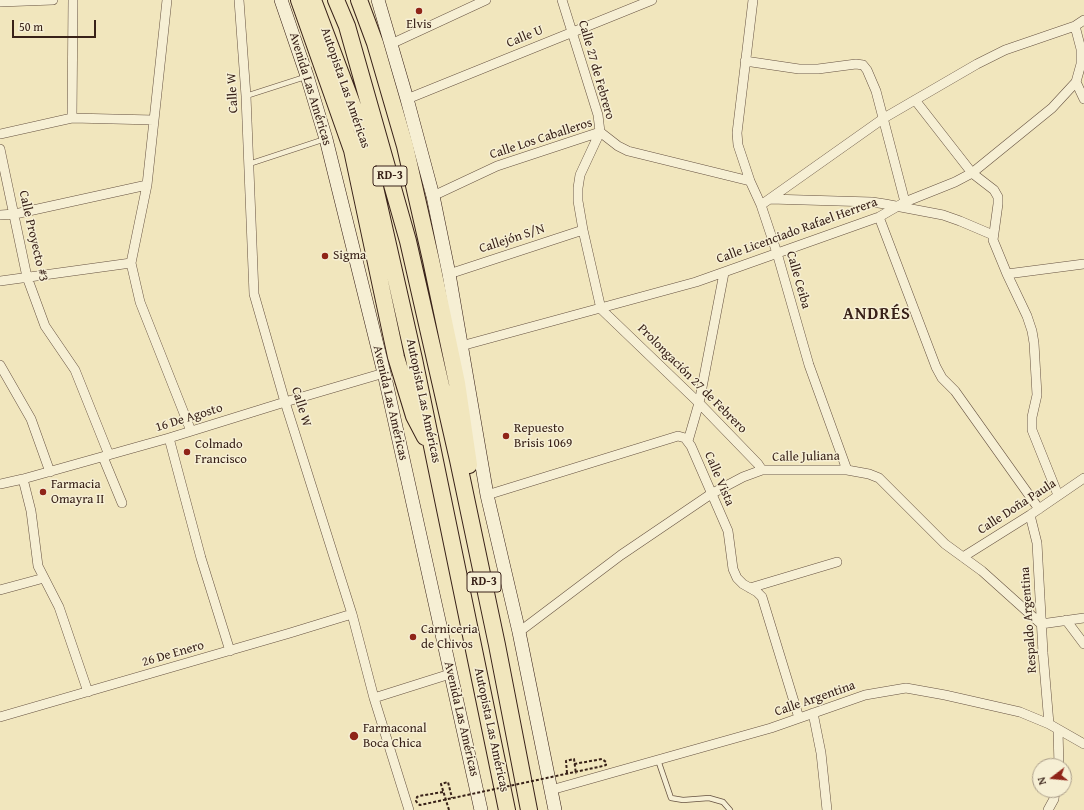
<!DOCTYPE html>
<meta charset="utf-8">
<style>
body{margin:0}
#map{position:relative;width:1084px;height:810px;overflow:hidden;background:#f1e6bd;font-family:"Gentium Book Plus",serif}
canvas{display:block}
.north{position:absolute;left:1032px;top:758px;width:40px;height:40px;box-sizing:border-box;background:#f6efd4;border:1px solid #aa9d89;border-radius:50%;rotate:254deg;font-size:11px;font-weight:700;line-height:16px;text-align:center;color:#382118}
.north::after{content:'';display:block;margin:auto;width:14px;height:18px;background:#8f2418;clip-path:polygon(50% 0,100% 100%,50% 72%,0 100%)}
.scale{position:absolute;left:12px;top:20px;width:84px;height:18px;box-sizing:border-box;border:2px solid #382118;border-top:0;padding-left:5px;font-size:12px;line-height:14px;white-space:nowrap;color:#382118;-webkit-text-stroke:3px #f6efd4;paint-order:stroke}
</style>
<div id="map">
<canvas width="1084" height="810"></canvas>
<div class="north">N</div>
<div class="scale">50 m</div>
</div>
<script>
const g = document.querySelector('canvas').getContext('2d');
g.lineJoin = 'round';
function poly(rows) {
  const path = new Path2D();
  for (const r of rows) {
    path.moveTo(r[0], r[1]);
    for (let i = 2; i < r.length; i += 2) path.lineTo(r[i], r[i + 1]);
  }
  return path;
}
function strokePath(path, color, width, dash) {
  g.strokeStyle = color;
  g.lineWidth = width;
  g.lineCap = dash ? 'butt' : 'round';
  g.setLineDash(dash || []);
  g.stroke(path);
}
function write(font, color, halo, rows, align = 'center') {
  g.font = font + ' "Gentium Book Plus",serif';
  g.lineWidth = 3;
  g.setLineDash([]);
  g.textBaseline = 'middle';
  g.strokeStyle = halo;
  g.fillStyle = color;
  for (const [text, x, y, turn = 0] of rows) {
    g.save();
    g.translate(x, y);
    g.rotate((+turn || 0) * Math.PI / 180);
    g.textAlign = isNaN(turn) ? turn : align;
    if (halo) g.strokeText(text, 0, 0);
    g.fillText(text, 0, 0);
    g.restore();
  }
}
const path = poly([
 [567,773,566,761,574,759,576,774],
 [449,810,441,784,448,782,452,798]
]);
const lane = poly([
 [246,96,305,77],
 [249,164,325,139],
 [658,760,671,798,683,800,709,798,723,802,730,810]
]);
const street = poly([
 [73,0,72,118,154,120],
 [167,0,147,185,131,263,140,302,191,431],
 [239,0,246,96,254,294,285,402,352,614,374,698,409,810],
 [562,0,598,115,600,132,580,175,578,188,578,201,583,230,601,309,699,403,758,464,762,470],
 [753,0,737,133,738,145,750,181,761,205,777,253,809,365,847,470],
 [0,2,53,0],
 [391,44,486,0],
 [745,61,799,69,818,69,856,64,863,65,867,70,876,91,905,202],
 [1076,82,1084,99],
 [407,99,652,0],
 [915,100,972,173,994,190,998,197,998,204,993,240,1007,274,1027,316,1032,331,1034,343,1037,395,1032,417,1032,430,1058,495],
 [600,132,618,146,628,151,750,181],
 [0,134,72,118],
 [0,149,27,277,45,326,75,370,109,455],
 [433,196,497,166,600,132],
 [770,199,872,202,885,204,943,215,960,221,993,235],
 [761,205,884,118,977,64,1005,50,1075,26,1084,20],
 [0,215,15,214,147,185],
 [879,217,936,367,942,378,955,391,1039,509],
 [449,274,583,230],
 [1007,274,1084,264],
 [0,281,131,263],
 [461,346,696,282,879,217,905,202,955,182,972,173,1052,108,1076,82,1081,64,1081,49,1075,26],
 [0,365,31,419,50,472],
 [169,438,201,558,230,651],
 [688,441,699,403,724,273],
 [103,457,122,503],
 [23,479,31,511,38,566,59,607,88,692],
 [0,484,23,479,169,438,285,402,384,373],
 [487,495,678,436,685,438,691,446,728,531,733,569,737,578,743,584,757,592,762,597,799,718],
 [1030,515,1037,543,1043,653,1049,724],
 [963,557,1030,515,1084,478],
 [750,588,837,562],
 [0,590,44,578],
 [1066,620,1084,644],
 [519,632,621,555,711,494,743,477,762,470,847,470,869,474,879,478,945,544,982,571,1041,624,1084,618],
 [374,698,450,674],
 [813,713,821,753,827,810],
 [0,717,290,633,352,614],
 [1058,730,1059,766],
 [551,790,771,728,865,695,906,688,945,695,1020,712,1049,724,1084,744],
 [1048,810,1054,799,1055,790]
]);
const secondary = poly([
 [281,0,307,76,326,139,384,373,481,810],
 [378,0,407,99,433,196,449,274,487,495,519,632,555,810]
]);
const highway = poly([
 [299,0,352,150,396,357,414,416,425,437],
 [313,0,362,130,414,359,507,810],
 [336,0,347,26,408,241,458,460,497,645,529,810],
 [359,0,375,43,405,146,431,260,457,383,469,465]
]);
const pathBridge = poly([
 [443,792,419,796,417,797,416,801,418,804,420,805,603,766,606,765,606,762,602,759,574,764]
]);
const markers = [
 [419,11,4,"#8f2418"],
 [325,256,4,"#8f2418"],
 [506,436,4,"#8f2418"],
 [187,452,4,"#8f2418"],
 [43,492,4,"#8f2418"],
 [413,637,4,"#8f2418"],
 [354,736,5,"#8f2418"]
];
const shields = [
 [390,176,34],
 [484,582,34]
];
const shieldNames = [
 ["RD-3",390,176],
 ["RD-3",484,582]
];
const poiNames = [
 ["Elvis",419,25,"center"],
 ["Sigma",333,256],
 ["Repuesto",514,429],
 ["Brisis 1069",514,444],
 ["Colmado",195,445],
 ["Francisco",195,460],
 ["Farmacia",51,485],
 ["Omayra II",51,500],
 ["Carniceria",421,630],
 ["de Chivos",421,645],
 ["Farmaconal",363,729],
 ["Boca Chica",363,744]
];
const streetNames = [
 ["Calle U",525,37,-22],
 ["Calle 27 de Febrero",596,70,74],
 ["Autopista Las Américas",345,88,71],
 ["Avenida Las Américas",310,89,73],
 ["Calle W",233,93,-93],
 ["Calle Los Caballeros",541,139,-18],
 ["Calle Licenciado Rafael Herrera",797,231,-20],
 ["Calle Proyecto #3",33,236,77],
 ["Callejón S/N",512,239,-18],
 ["Calle Ceiba",798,280,74],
 ["Prolongación 27 de Febrero",692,379,45],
 ["Autopista Las Américas",423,401,78],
 ["Avenida Las Américas",390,403,77],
 ["Calle W",301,407,73],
 ["16 De Agosto",189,418,-17],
 ["Calle Juliana",806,457,-1],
 ["Calle Vista",719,479,67],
 ["Calle Doña Paula",1017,507,-33],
 ["Respaldo Argentina",1029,620,-94],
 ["26 De Enero",173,654,-16],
 ["Calle Argentina",815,699,-19],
 ["Avenida Las Américas",461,719,77],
 ["Autopista Las Américas",491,730,78]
];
const districtNames = [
 ["ANDRÉS",877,315]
];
strokePath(lane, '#665241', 6);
strokePath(street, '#665241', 10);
strokePath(secondary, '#382118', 14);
strokePath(highway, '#382118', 18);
strokePath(path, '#382118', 2, [3, 2]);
strokePath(lane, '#f6efd4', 4.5);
strokePath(street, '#f6efd4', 9);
strokePath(secondary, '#f6efd4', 13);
strokePath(highway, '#f1e6bd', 16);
strokePath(pathBridge, '#382118', 2, [3, 2]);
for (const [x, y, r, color] of markers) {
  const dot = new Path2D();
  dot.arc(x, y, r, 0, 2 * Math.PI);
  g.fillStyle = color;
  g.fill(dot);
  strokePath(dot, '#f6efd4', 1.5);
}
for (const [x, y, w] of shields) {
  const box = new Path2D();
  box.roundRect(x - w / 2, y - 10, w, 20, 3);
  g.fillStyle = '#f6efd4';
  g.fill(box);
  strokePath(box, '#382118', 1);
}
write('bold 12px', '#382118', null, shieldNames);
write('13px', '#382118', '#f6efd4', poiNames, 'left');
write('13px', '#382118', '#f6efd4', streetNames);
g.letterSpacing = '1px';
write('bold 17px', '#382118', '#f6efd4', districtNames);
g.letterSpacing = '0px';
</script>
